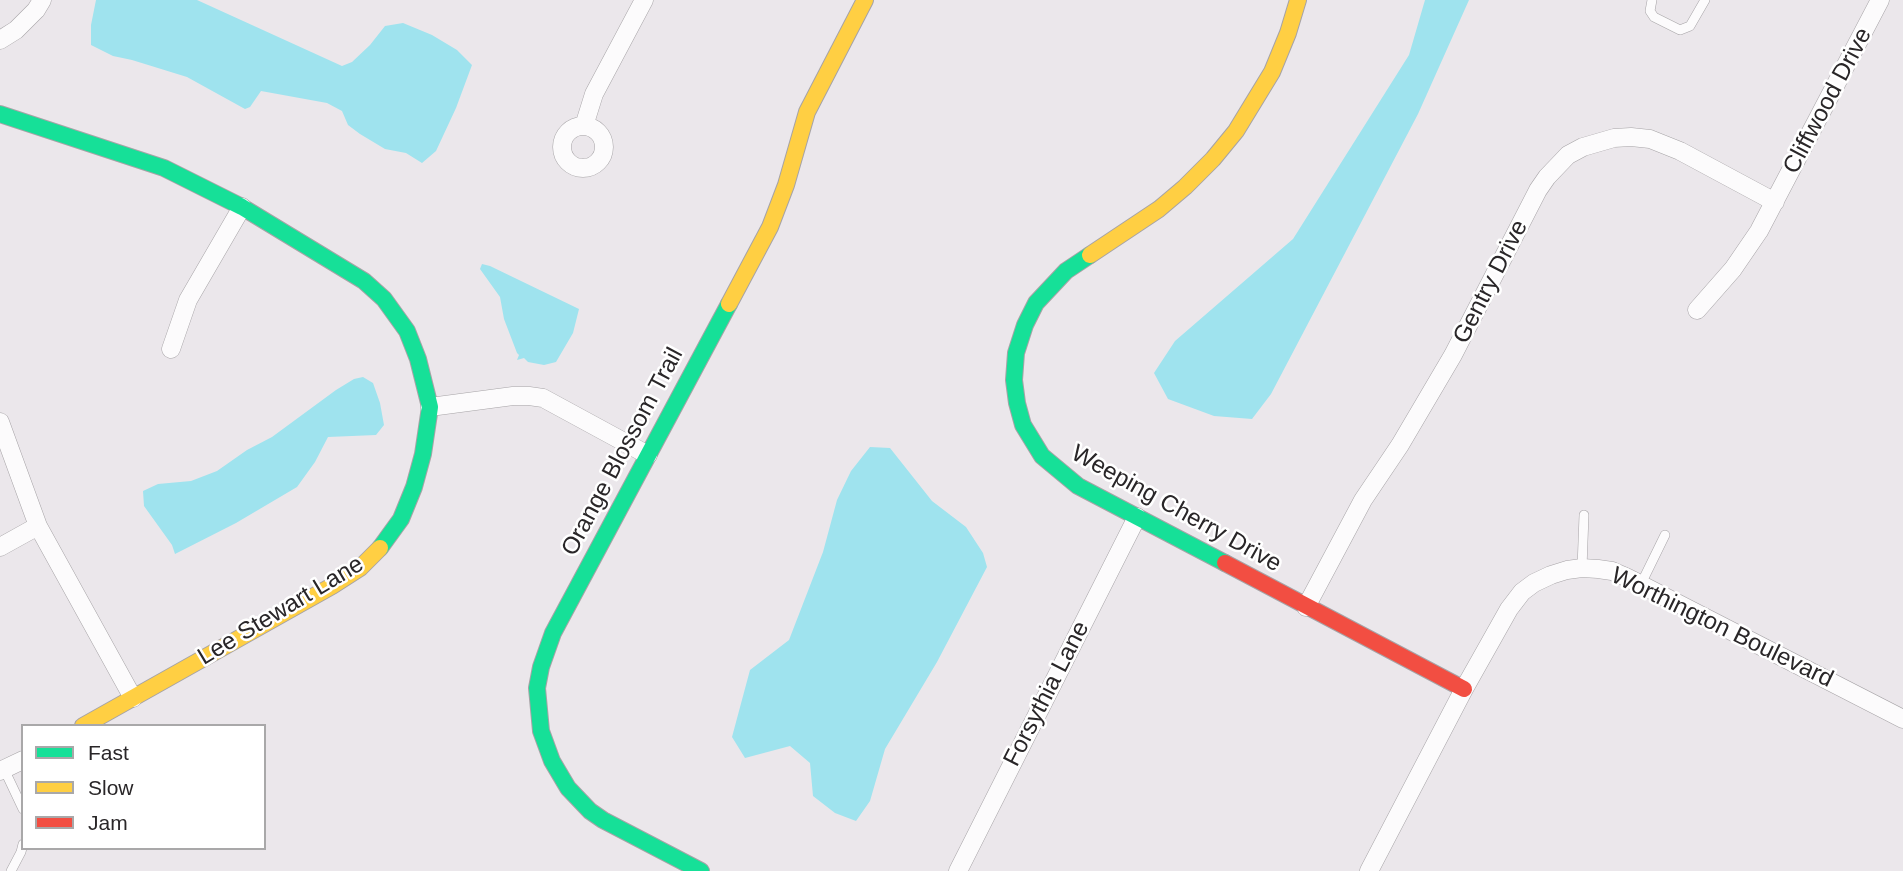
<!DOCTYPE html>
<style>
body{margin:0}
#map{position:relative;width:1903px;height:871px;overflow:hidden;background:#ebe7eb;font-family:Arial,sans-serif}
canvas{display:block}
.legend{position:absolute;left:21px;top:724px;width:245px;height:126px;box-sizing:border-box;background:#fff;border:2px solid #a9a8a9;margin:0;padding:9px 12px;list-style:none;font-size:21px;color:#292628}
.legend li{display:flex;align-items:center;gap:14px;height:35px}
.legend b{width:35px;border:2px solid #a9a8a9}
</style>
<div id="map">
<canvas width="1903" height="871"></canvas>
<ul class="legend">
<li><b style="height:9px;background:#16e098"></b>Fast</li>
<li><b style="height:9px;background:#ffcf43"></b>Slow</li>
<li><b style="height:9px;background:#f24e42"></b>Jam</li>
</ul>
</div>
<script>
const g = document.querySelector('canvas').getContext('2d');
g.lineJoin = 'round';
function fillPath(path, color) {
  g.fillStyle = color;
  g.fill(path, 'evenodd');
}
function poly(rows) {
  const path = new Path2D();
  for (const r of rows) {
    if (r.length === 3) {
      path.moveTo(r[0] + r[2], r[1]);
      path.arc(r[0], r[1], r[2], 0, 2 * Math.PI);
      continue;
    }
    path.moveTo(r[0], r[1]);
    for (let i = 2; i < r.length; i += 2) path.lineTo(r[i], r[i + 1]);
  }
  return path;
}
function strokePath(path, color, width, dash) {
  g.strokeStyle = color;
  g.lineWidth = width;
  g.lineCap = dash ? 'butt' : 'round';
  g.setLineDash(dash || []);
  g.stroke(path);
}
function write(font, color, halo, rows, align = 'center') {
  g.font = font + ' Arial,sans-serif';
  g.lineWidth = 5;
  g.setLineDash([]);
  g.textBaseline = 'middle';
  g.strokeStyle = halo;
  g.fillStyle = color;
  for (const [text, x, y, turn = 0] of rows) {
    g.save();
    g.translate(x, y);
    g.rotate((+turn || 0) * Math.PI / 180);
    g.textAlign = isNaN(turn) ? turn : align;
    if (halo) g.strokeText(text, 0, 0);
    g.fillText(text, 0, 0);
    g.restore();
  }
}
const water = poly([
 [96,0,197,0,342,66,352,62,370,45,385,26,403,23,432,35,457,50,472,65,456,108,436,151,422,163,406,153,385,149,360,134,348,125,342,111,327,103,261,91,250,107,245,109,187,77,132,60,113,56,91,45,91,25],
 [1425,0,1469,0,1418,114,1271,394,1252,419,1214,416,1168,399,1154,373,1175,341,1293,239,1409,55],
 [482,264,490,266,579,309,573,333,556,362,544,365,528,362,524,358,517,360,519,355,517,353,504,319,500,297,480,269],
 [363,377,373,383,380,403,384,425,376,435,328,437,315,462,297,487,236,523,175,554,172,545,144,506,143,491,158,484,191,481,217,471,247,450,272,437,336,390,354,379],
 [870,447,890,448,932,501,966,527,983,553,987,567,937,662,885,749,870,801,856,821,835,813,813,796,810,763,790,746,745,758,732,737,750,670,789,640,823,552,837,500,851,471]
]);
const lane = poly([
 [1652,0,1650,11,1654,17,1680,30,1690,26,1705,0],
 [1582,568,1584,515],
 [1641,584,1665,535],
 [4,769,23,809],
 [11,871,21,852,23,844]
]);
const street = poly([
 [0,40,16,30,36,10,42,0],
 [584,126,594,94,644,0],
 [583,147,21],
 [1697,310,1733,269,1759,231,1880,0],
 [171,349,188,300,242,207],
 [430,407,513,396,529,396,543,398,648,455],
 [0,422,38,526,133,698],
 [0,547,38,526],
 [1306,607,1363,500,1400,445,1453,355,1538,190,1547,177,1568,155,1583,147,1614,138,1631,137,1650,139,1680,151,1775,202],
 [0,771,23,760],
 [958,871,1137,517],
 [1369,871,1464,689,1509,609,1522,592,1534,583,1551,575,1567,570,1582,568,1598,569,1612,571,1628,578,1903,719]
]);
const fast = poly([
 [0,114,164,168,242,207,364,281,384,299,407,331,418,359,430,407,423,454,414,487,401,519,380,548],
 [1090,255,1066,271,1036,303,1025,325,1016,353,1014,380,1017,403,1023,425,1042,456,1078,486,1225,563],
 [701,871,603,820,590,811,568,788,552,761,541,731,537,688,541,667,553,633,729,304]
]);
const slow = poly([
 [1090,255,1159,209,1185,187,1213,159,1236,131,1272,72,1288,33,1298,0],
 [729,304,770,227,786,185,807,112,865,0],
 [83,726,332,586,360,568,380,548]
]);
const jam = poly([
 [1225,563,1464,689]
]);
const streetNames = [
 ["Cliffwood Drive",1828,101,-62],
 ["Gentry Drive",1491,282,-63],
 ["Orange Blossom Trail",623,452,-62],
 ["Weeping Cherry Drive",1176,509,29],
 ["Lee Stewart Lane",281,611,-31],
 ["Worthington Boulevard",1722,628,26],
 ["Forsythia Lane",1047,694,-63]
];
fillPath(water, '#9fe3ee');
strokePath(lane, '#a6a3a6', 10);
strokePath(street, '#a6a3a6', 19);
strokePath(fast, '#a6a3a6', 18);
strokePath(slow, '#a6a3a6', 18);
strokePath(jam, '#a6a3a6', 18);
strokePath(lane, '#fcfbfc', 9);
strokePath(street, '#fcfbfc', 18);
strokePath(fast, '#16e098', 16);
strokePath(slow, '#ffcf43', 16);
strokePath(jam, '#f24e42', 16);
write('24px', '#292628', '#fff', streetNames);
</script>
